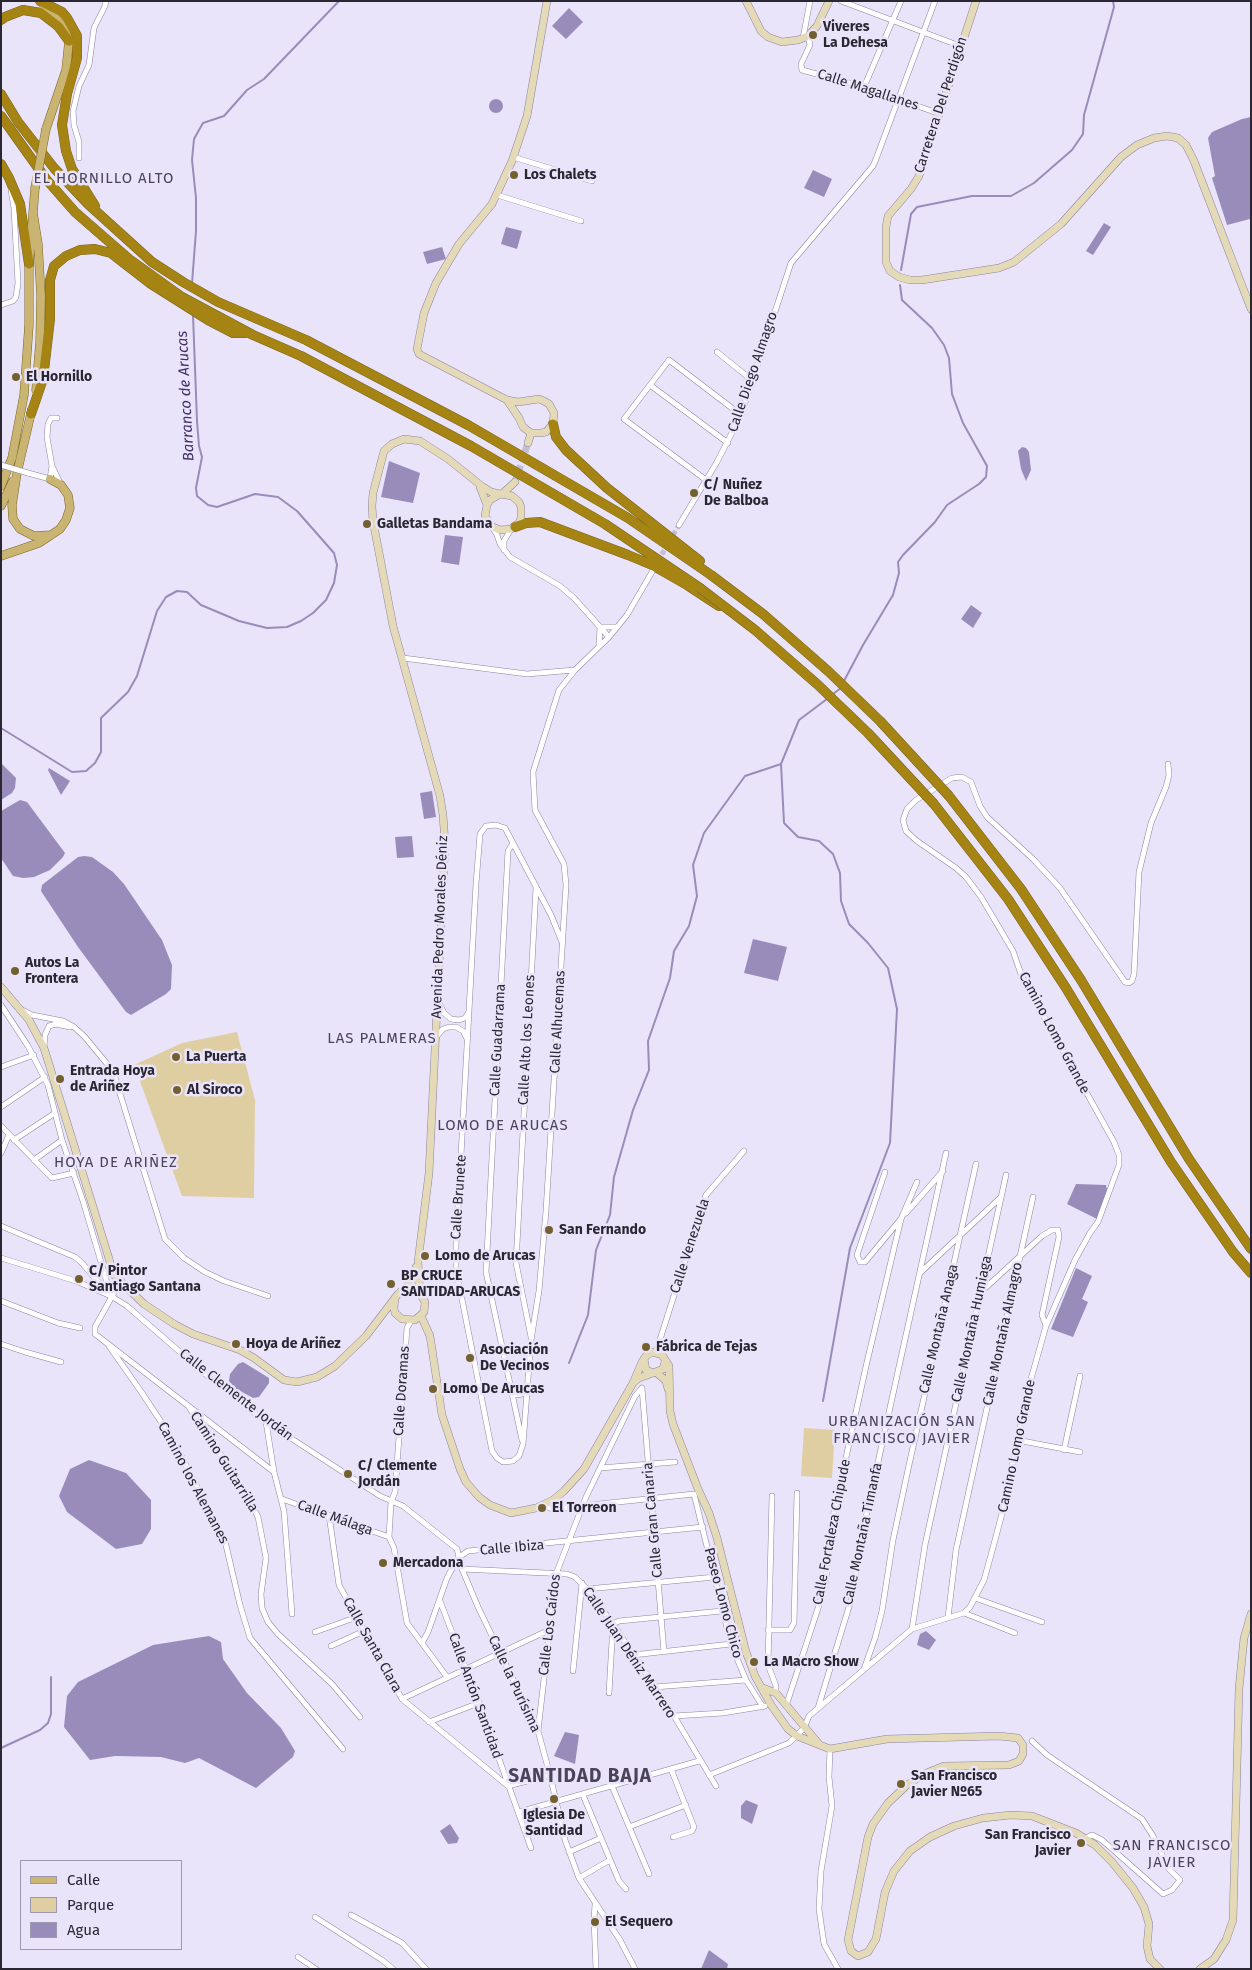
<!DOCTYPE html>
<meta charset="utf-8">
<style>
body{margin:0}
#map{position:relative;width:1252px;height:1970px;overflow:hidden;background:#eae4fb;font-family:"Fira Sans",sans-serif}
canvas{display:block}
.frame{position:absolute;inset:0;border:2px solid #2a2732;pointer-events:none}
.legend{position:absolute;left:20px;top:1860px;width:162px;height:90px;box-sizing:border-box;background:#eae4fb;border:1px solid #9d98ab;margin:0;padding:6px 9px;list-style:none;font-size:15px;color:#2a2732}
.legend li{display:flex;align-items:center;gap:10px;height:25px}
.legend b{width:25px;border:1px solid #9d98ab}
</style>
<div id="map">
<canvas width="1252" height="1970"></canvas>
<div class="frame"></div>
<ul class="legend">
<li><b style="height:6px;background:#c9b571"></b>Calle</li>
<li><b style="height:14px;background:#dfcea1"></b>Parque</li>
<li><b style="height:14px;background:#9a8cba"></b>Agua</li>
</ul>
</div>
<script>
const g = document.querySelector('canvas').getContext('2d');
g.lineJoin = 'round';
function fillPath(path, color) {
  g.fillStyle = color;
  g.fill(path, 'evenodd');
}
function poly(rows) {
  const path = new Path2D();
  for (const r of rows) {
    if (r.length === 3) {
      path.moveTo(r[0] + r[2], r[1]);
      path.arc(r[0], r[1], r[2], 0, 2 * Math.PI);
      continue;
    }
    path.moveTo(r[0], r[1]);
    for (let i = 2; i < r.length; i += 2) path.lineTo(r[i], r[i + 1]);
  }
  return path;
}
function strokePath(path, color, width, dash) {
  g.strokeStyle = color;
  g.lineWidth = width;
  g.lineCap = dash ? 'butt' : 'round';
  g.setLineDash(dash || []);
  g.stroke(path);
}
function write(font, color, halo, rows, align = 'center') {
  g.font = font + ' "Fira Sans",sans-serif';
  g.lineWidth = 5;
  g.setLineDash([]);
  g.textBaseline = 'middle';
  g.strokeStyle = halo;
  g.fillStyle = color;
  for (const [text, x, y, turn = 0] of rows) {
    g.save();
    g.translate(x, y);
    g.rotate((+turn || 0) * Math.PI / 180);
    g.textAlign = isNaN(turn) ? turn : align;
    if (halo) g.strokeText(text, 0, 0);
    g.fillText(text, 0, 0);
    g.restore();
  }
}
const green = poly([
 [237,1032,255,1100,254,1198,182,1196,134,1065,182,1043],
 [804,1428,835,1430,832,1478,801,1476]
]);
const water = poly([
 [569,8,583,22,566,39,552,26],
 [496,106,7],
 [1251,117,1250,219,1227,225,1212,178,1215,176,1208,138,1212,132,1242,119],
 [813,170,832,179,824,197,804,188],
 [1104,223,1111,227,1093,255,1086,251],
 [506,227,522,231,517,249,501,244],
 [442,247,446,259,427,264,423,252],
 [1022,447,1026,448,1029,452,1031,470,1026,481,1021,469,1018,451],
 [389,461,420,473,413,503,381,497],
 [445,535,463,537,459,565,441,562],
 [971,605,982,613,973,628,961,619],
 [1,763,16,778,15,788,12,793,1,800],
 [49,768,70,781,61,795,48,770],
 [432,791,436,817,424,819,420,793],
 [20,800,27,802,65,853,63,857,50,870,34,877,23,878,13,876,1,858,1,811],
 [412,836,414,857,397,858,395,837],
 [84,856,92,857,113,872,124,884,162,940,172,965,171,989,166,994,131,1015,126,1012,78,947,41,891,42,885,78,857],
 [753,939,787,947,778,981,744,973],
 [1076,1184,1106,1185,1107,1190,1097,1219,1067,1204],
 [1076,1268,1092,1276,1082,1299,1088,1302,1073,1337,1051,1329],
 [243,1362,269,1378,269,1383,259,1397,253,1398,233,1387,229,1381,230,1374,238,1364],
 [89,1460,126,1473,151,1500,151,1529,142,1544,116,1549,67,1512,59,1496,70,1469],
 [926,1631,936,1640,929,1650,917,1645,920,1634],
 [209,1636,221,1642,223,1659,247,1693,281,1728,295,1751,293,1757,256,1788,199,1758,185,1763,161,1757,115,1756,90,1760,64,1727,67,1696,78,1682,153,1645],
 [565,1732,579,1735,575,1764,554,1756],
 [746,1800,758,1805,752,1824,741,1818,741,1806],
 [450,1824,459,1838,457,1843,448,1844,440,1831],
 [709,1950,728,1964,727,1969,701,1969]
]);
const stream = poly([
 [901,270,911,214,917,207,972,196,1011,196,1034,183,1072,150,1083,134,1084,115,1114,7,1113,1],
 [192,283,196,231,196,198,192,160,194,139,203,123,224,116,247,90,264,79,339,1],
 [844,681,863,645,893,595,899,573,898,562,903,555,935,522,947,505,979,484,986,477,987,466,963,423,952,394,949,358,944,345,932,328,902,300,900,285],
 [833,694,841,688],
 [1,728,72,772,86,771,95,763,101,752,101,718,128,692,137,676,157,611,166,597,177,591,187,592,201,605,239,621,267,628,287,627,301,621,313,613,326,600,334,583,337,565,334,553,297,511,278,497,255,494,217,507,208,505,197,496,196,488,202,457,199,446,197,421,193,315],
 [569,1363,588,1315,596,1250,610,1215,614,1177,633,1110,649,1070,648,1041,670,978,674,951,689,926,697,896,693,865,704,833,745,776,781,764],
 [823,1401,850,1248,890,1143,897,1009,888,968,868,943,849,924,841,901,840,873,833,854,819,841,798,837,784,823,781,764,799,720,827,699],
 [1,1748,40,1730,48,1723,51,1714,51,1677]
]);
const streetTunnel = poly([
 [658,561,679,525]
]);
const secondaryTunnel = poly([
 [515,482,528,443]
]);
const street = poly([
 [841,1,960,46],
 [808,36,810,45,801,64,802,70,864,87,940,114],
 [803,38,810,1],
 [864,87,901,1],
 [513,157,592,181],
 [79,158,79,142,74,125,73,111,79,86,89,65,94,28,105,6,106,1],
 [497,195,581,221],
 [1,305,13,301,16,297,18,283,14,208,11,190],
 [717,352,753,381],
 [650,385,728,443],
 [53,468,61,485],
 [28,473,50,479,52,466,47,437,48,424,51,418,57,418],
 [706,480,624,419,669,360,741,415],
 [679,525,717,462,741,415,791,263,873,166,876,159,935,1],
 [492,527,497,535,500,544,510,557,560,586,574,598,609,637],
 [504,550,504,541,511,529],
 [600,627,617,627],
 [599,646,600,627],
 [403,658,527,674,575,670],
 [513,843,508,851,486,1272,522,1440],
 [562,942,551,915,505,828,496,825,486,826,480,834,476,884,456,1245,456,1269,492,1451,497,1458,503,1462,513,1461,519,1456,523,1444,531,1340,539,1291,546,1211,566,885,564,864,535,810,533,772,559,690,575,670,609,637,627,615,652,572],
 [438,1001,444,1013,451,1019,459,1020,465,1018,469,1012],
 [1,1005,28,1046,48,1085,62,1140,83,1201,111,1296],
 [22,1010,32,1015,63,1021,74,1027,84,1036,113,1071,165,1239,184,1258,205,1272,224,1281,268,1296],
 [436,1037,443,1029,449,1027,456,1027,463,1031,467,1039],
 [44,1047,45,1035,49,1026,56,1024,70,1027],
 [1,1067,34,1055],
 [1,1107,45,1077],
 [1,1126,52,1178,74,1173],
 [14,1140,55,1113],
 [1,1153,9,1135],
 [34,1160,62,1140],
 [885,1172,857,1255,860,1262,865,1262,900,1220],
 [906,1213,943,1171],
 [1,1226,75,1257,81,1262,109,1294],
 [1,1258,76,1281,111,1296,127,1306,210,1378,266,1422,380,1496,403,1506,457,1549,462,1569,478,1607,538,1731,550,1775,565,1840,579,1878,620,1940,635,1969],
 [921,1272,1000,1198],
 [120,1282,95,1327,95,1334,274,1472],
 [981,1292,1042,1236,1052,1230,1058,1230,1059,1237,1042,1315,1046,1326],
 [1,1301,58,1323,80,1328],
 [411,1321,407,1328,395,1492,391,1502,389,1537,394,1548,407,1623,447,1677],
 [531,1337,516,1263,536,888],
 [1,1344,25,1352,61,1362],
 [109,1346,142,1393,173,1440,225,1541,240,1605,250,1638,343,1749],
 [656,1352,706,1195,744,1151],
 [642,1388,664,1652],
 [511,1391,517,1395,522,1394,528,1390],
 [189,1407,242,1487,258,1517,266,1558,261,1594,262,1608,268,1622,278,1634,332,1684,360,1717],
 [266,1422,274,1472,284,1511,292,1614],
 [1017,1440,1080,1452],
 [1064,1450,1080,1376],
 [600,1468,675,1462],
 [772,1496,768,1665,776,1686,776,1693],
 [282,1499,389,1537],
 [544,1505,552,1509,694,1494,731,1644,746,1680,763,1707],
 [329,1515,339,1585,402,1699,508,1786,550,1775],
 [462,1569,567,1574,575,1577,587,1589,613,1624,674,1716,716,1786],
 [587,1589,715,1577],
 [975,1598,1042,1622],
 [440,1601,479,1703,531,1848],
 [964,1613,1015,1633],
 [948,1618,956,1550,1033,1197],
 [912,1629,925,1545,1006,1175],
 [768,1630,790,1630,794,1623,797,1493],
 [315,1632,357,1617],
 [422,1643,428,1632,447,1578,458,1558,468,1551,703,1527],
 [331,1646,364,1631],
 [633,1655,731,1644],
 [864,1669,875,1638,882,1611,893,1540,909,1465,976,1164],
 [573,1671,582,1583],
 [654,1687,746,1680],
 [609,1693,613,1624,619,1621,722,1611],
 [402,1699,549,1630],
 [786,1706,823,1593,826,1580,830,1530,867,1362,901,1219,917,1182],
 [818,1708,852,1597,862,1535,946,1153],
 [674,1716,723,1713,765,1706],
 [429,1722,479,1703],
 [538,1731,556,1574,586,1497,635,1396,642,1388],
 [1032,1741,1047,1755,1142,1819,1153,1836,1162,1854,1164,1864,1180,1880,1172,1890,1163,1894,1102,1840,1092,1835,1084,1839],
 [830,1749,829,1777,832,1806,821,1871,819,1909,824,1944,838,1969],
 [671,1769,694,1827,692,1831,673,1837],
 [709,1775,789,1743,804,1728,809,1716,912,1629,964,1613,970,1607,984,1580,991,1555,1003,1510,1027,1393,1046,1326,1075,1260,1090,1233,1098,1222,1119,1165,1119,1155,1114,1142,1022,977,1013,951,981,897,966,877,956,868,917,841,906,831,903,820,907,809,916,800,952,778,962,777,971,782,980,806,987,817,1033,859,1060,888,1125,982,1129,983,1132,981,1134,974,1139,872,1151,823,1166,787,1169,775,1168,764],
 [612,1786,649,1874],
 [583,1795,619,1881,626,1889],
 [519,1812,699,1761],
 [629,1827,686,1805],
 [569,1852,601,1838],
 [579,1878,610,1860],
 [595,1905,594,1919,596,1969],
 [351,1915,402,1943,426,1969],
 [315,1917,382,1960,393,1969],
 [298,1957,316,1969]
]);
const secondary = poly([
 [746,1,761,31,768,37,782,42,798,40,808,36,817,26,829,1],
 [976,1,919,176,911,189,888,216,886,227,886,262,890,271,899,277,910,280,922,280,999,268,1014,262,1061,224,1121,157,1137,145,1154,138,1167,136,1178,138,1186,145,1194,161,1251,309],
 [507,400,519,418,523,427,531,433,541,433,546,432,553,424,554,413,549,404,544,401,539,399,518,402,507,400,419,354,417,349,424,313,436,283,459,244,492,204,512,161,527,116,547,1],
 [528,443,531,433],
 [480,487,487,505,485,516,491,526,500,530,511,529,519,523,521,518,521,507,519,502,512,496,500,494,490,500,487,505],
 [502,494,515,482],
 [1,987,29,1020,44,1048,114,1275,144,1304,174,1324,193,1334,240,1350,254,1358,284,1380,297,1382,317,1377,335,1366,366,1336,398,1294,412,1282,416,1267],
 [395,1298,394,1308,395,1313,402,1319,415,1320,424,1312,425,1302,420,1294,418,1262,429,1173,445,843,443,815,440,796,393,626,373,521,372,506,373,493,384,451,392,444,404,439,420,441,448,459,483,487,491,492,500,494],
 [421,1316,430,1336,442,1415,460,1469,466,1482,479,1497,490,1505,511,1513,536,1508,553,1500,564,1491,584,1469,633,1383,642,1362,646,1356,652,1352,662,1355,669,1366,670,1411,673,1424,698,1489,709,1513,717,1538,746,1652,755,1676,771,1705,788,1729,797,1736,830,1749,887,1739,999,1736,1018,1738,1023,1745,1023,1754,1019,1761,1009,1765,944,1766,924,1774,907,1785,888,1803,873,1824,868,1837,848,1940,851,1951,858,1956,868,1952,876,1939,885,1892,894,1871,910,1851,930,1837,954,1826,983,1818,1011,1815,1032,1816,1076,1833,1095,1845,1112,1862,1133,1888,1144,1907,1149,1924,1147,1946,1150,1959,1160,1969],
 [644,1359,646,1370,653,1373,663,1369,665,1362],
 [657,1373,666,1381,668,1389],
 [633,1383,639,1378,653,1373],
 [763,1688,776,1693,819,1744],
 [1200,1969,1214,1959,1226,1940,1233,1920,1239,1689,1244,1638,1251,1614]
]);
const primary = poly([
 [44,6,63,24,69,41,66,70,46,129],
 [33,213,38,244,41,296,40,341,36,390],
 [32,409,17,473,12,505,13,519,20,529,34,536,51,535],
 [1,486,12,458,24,395,29,325,29,264,35,188],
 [1,506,13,481],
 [1,556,39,543,60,529,66,520,70,508,68,495,61,485,50,479]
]);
const highway = poly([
 [40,1,62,12,67,18,77,36,77,58,67,94,62,125,66,151,72,169,95,206],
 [1,20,5,17,23,10,41,13,58,26,69,41],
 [1,94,18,122,54,168,88,204,152,262,183,282,218,302,306,340,468,425,628,518,711,575],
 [1,116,46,179,75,212,129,259,182,297,253,335,301,356,471,446,605,524,700,588],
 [1,164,9,178,20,204,29,264],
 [31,414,43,379,50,319,50,280,54,266,66,256,80,250,95,249,111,253,151,284,208,320,233,333,246,333],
 [553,424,556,437,566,450,607,488,700,561],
 [515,527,526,523,540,522,628,555,652,565,687,585,719,606],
 [949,796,1021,889,1081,980,1189,1159,1251,1249],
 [934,804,1008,899,1066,988,1171,1162,1233,1252,1251,1273]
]);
const streetBridge = poly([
 [1,465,28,473]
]);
const primaryBridge = poly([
 [35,188,46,129]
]);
const highwayBridge = poly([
 [711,575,763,614,828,671,880,721,949,796],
 [700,588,755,630,817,684,868,733,934,804]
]);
const markers = [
 [813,35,5,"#72602e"],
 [514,175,5,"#72602e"],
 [16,377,5,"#72602e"],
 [694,493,5,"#72602e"],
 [367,524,5,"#72602e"],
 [15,971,5,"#72602e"],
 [176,1057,5,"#72602e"],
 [60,1079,5,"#72602e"],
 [177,1090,5,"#72602e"],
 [549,1230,5,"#72602e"],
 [425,1256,5,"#72602e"],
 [79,1279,5,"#72602e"],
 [391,1284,5,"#72602e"],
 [236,1344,5,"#72602e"],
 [646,1347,5,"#72602e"],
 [470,1358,5,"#72602e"],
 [433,1389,5,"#72602e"],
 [348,1474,5,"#72602e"],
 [542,1508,5,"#72602e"],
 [383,1563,5,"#72602e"],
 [754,1662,5,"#72602e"],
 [901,1784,5,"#72602e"],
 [554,1799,5,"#72602e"],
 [1081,1843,5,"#72602e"],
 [595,1922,5,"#72602e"]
];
const poiNames = [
 ["Viveres",823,27],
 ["La Dehesa",823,43],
 ["Los Chalets",524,175],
 ["El Hornillo",26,377],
 ["C/ Nuñez",704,485],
 ["De Balboa",704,501],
 ["Galletas Bandama",377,524],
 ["Autos La",25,963],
 ["Frontera",25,979],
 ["La Puerta",186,1057],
 ["Entrada Hoya",70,1071],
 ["de Ariñez",70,1087],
 ["Al Siroco",187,1090],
 ["San Fernando",559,1230],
 ["Lomo de Arucas",435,1256],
 ["C/ Pintor",89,1271],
 ["Santiago Santana",89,1287],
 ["BP CRUCE",401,1276],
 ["SANTIDAD-ARUCAS",401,1292],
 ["Hoya de Ariñez",246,1344],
 ["Fábrica de Tejas",656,1347],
 ["Asociación",480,1350],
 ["De Vecinos",480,1366],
 ["Lomo De Arucas",443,1389],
 ["C/ Clemente",358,1466],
 ["Jordán",358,1482],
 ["El Torreon",552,1508],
 ["Mercadona",393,1563],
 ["La Macro Show",764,1662],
 ["San Francisco",911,1776],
 ["Javier Nº65",911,1792],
 ["Iglesia De",554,1815,"center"],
 ["Santidad",554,1831,"center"],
 ["San Francisco",1071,1835,"right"],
 ["Javier",1071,1851,"right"],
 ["El Sequero",605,1922]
];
const streetNames = [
 ["Calle Magallanes",868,90,18],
 ["Carretera Del Perdigón",941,105,-72],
 ["Calle Diego Almagro",753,372,-71],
 ["Avenida Pedro Morales Déniz",440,927,-88],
 ["Calle Alhucemas",558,1022,-87],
 ["Camino Lomo Grande",1054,1033,62],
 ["Calle Guadarrama",498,1040,-87],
 ["Calle Alto los Leones",527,1040,-87],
 ["Calle Brunete",459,1197,-86],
 ["Calle Venezuela",690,1246,-72],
 ["Calle Montaña Anaga",939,1329,-77],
 ["Calle Montaña Humiaga",972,1329,-78],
 ["Calle Montaña Almagro",1003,1334,-78],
 ["Calle Doramas",402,1391,-86],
 ["Calle Clemente Jordán",236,1395,38],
 ["Camino Lomo Grande",1017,1446,-78],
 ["Camino Guitarrilla",224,1462,58],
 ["Camino los Alemanes",193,1483,62],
 ["Calle Málaga",335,1518,20],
 ["Calle Gran Canaria",653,1520,-95],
 ["Calle Fortaleza Chipude",832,1532,-79],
 ["Calle Montaña Timanfa",863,1534,-78],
 ["Calle Ibiza",512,1548,-5],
 ["Paseo Lomo Chico",723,1603,75],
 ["Calle Los Caídos",550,1625,-83],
 ["Calle Santa Clara",372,1645,61],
 ["Calle Juan Déniz Marrero",629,1653,56],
 ["Calle la Purísima",514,1684,65],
 ["Calle Antón Santidad",475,1696,70]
];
const neighbourhoodNames = [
 ["EL HORNILLO ALTO",104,179],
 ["LAS PALMERAS",382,1039],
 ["LOMO DE ARUCAS",503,1126],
 ["HOYA DE ARIÑEZ",116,1163],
 ["URBANIZACIÓN SAN",902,1422],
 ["FRANCISCO JAVIER",902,1439],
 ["SAN FRANCISCO",1172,1846],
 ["JAVIER",1172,1863]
];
const waterNames = [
 ["Barranco de Arucas",186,396,-93]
];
const districtNames = [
 ["SANTIDAD BAJA",580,1777]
];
fillPath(green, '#dfcea1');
fillPath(water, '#9a8cba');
strokePath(stream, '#9a8cba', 2);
strokePath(streetTunnel, '#c4bed3', 5, [5, 2.5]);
strokePath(secondaryTunnel, '#c4bed3', 7, [7, 3.5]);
strokePath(street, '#8b849e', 6);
strokePath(secondary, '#8b849e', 8);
strokePath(primary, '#7a631e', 9);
strokePath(highway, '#7a631e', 10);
strokePath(street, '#fff', 5);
strokePath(secondary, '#e4dab8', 7);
strokePath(primary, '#c9b571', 8);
strokePath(highway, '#a58413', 9);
strokePath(streetBridge, '#8b849e', 6, []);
strokePath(primaryBridge, '#7a631e', 9, []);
strokePath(highwayBridge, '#7a631e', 10, []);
strokePath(streetBridge, '#fff', 5);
strokePath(primaryBridge, '#c9b571', 8);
strokePath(highwayBridge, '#a58413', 9);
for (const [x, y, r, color] of markers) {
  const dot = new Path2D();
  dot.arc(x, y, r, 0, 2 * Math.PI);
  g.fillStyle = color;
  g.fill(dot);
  strokePath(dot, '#eae4fb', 2);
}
write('bold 14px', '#2a2732', '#eae4fb', poiNames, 'left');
write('14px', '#2a2732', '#eae4fb', streetNames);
g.letterSpacing = '1px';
write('15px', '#4a435a', '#eae4fb', neighbourhoodNames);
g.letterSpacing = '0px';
write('italic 15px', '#442e68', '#eae4fb', waterNames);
g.letterSpacing = '1px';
write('bold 19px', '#4a435a', '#eae4fb', districtNames);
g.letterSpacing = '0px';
</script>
